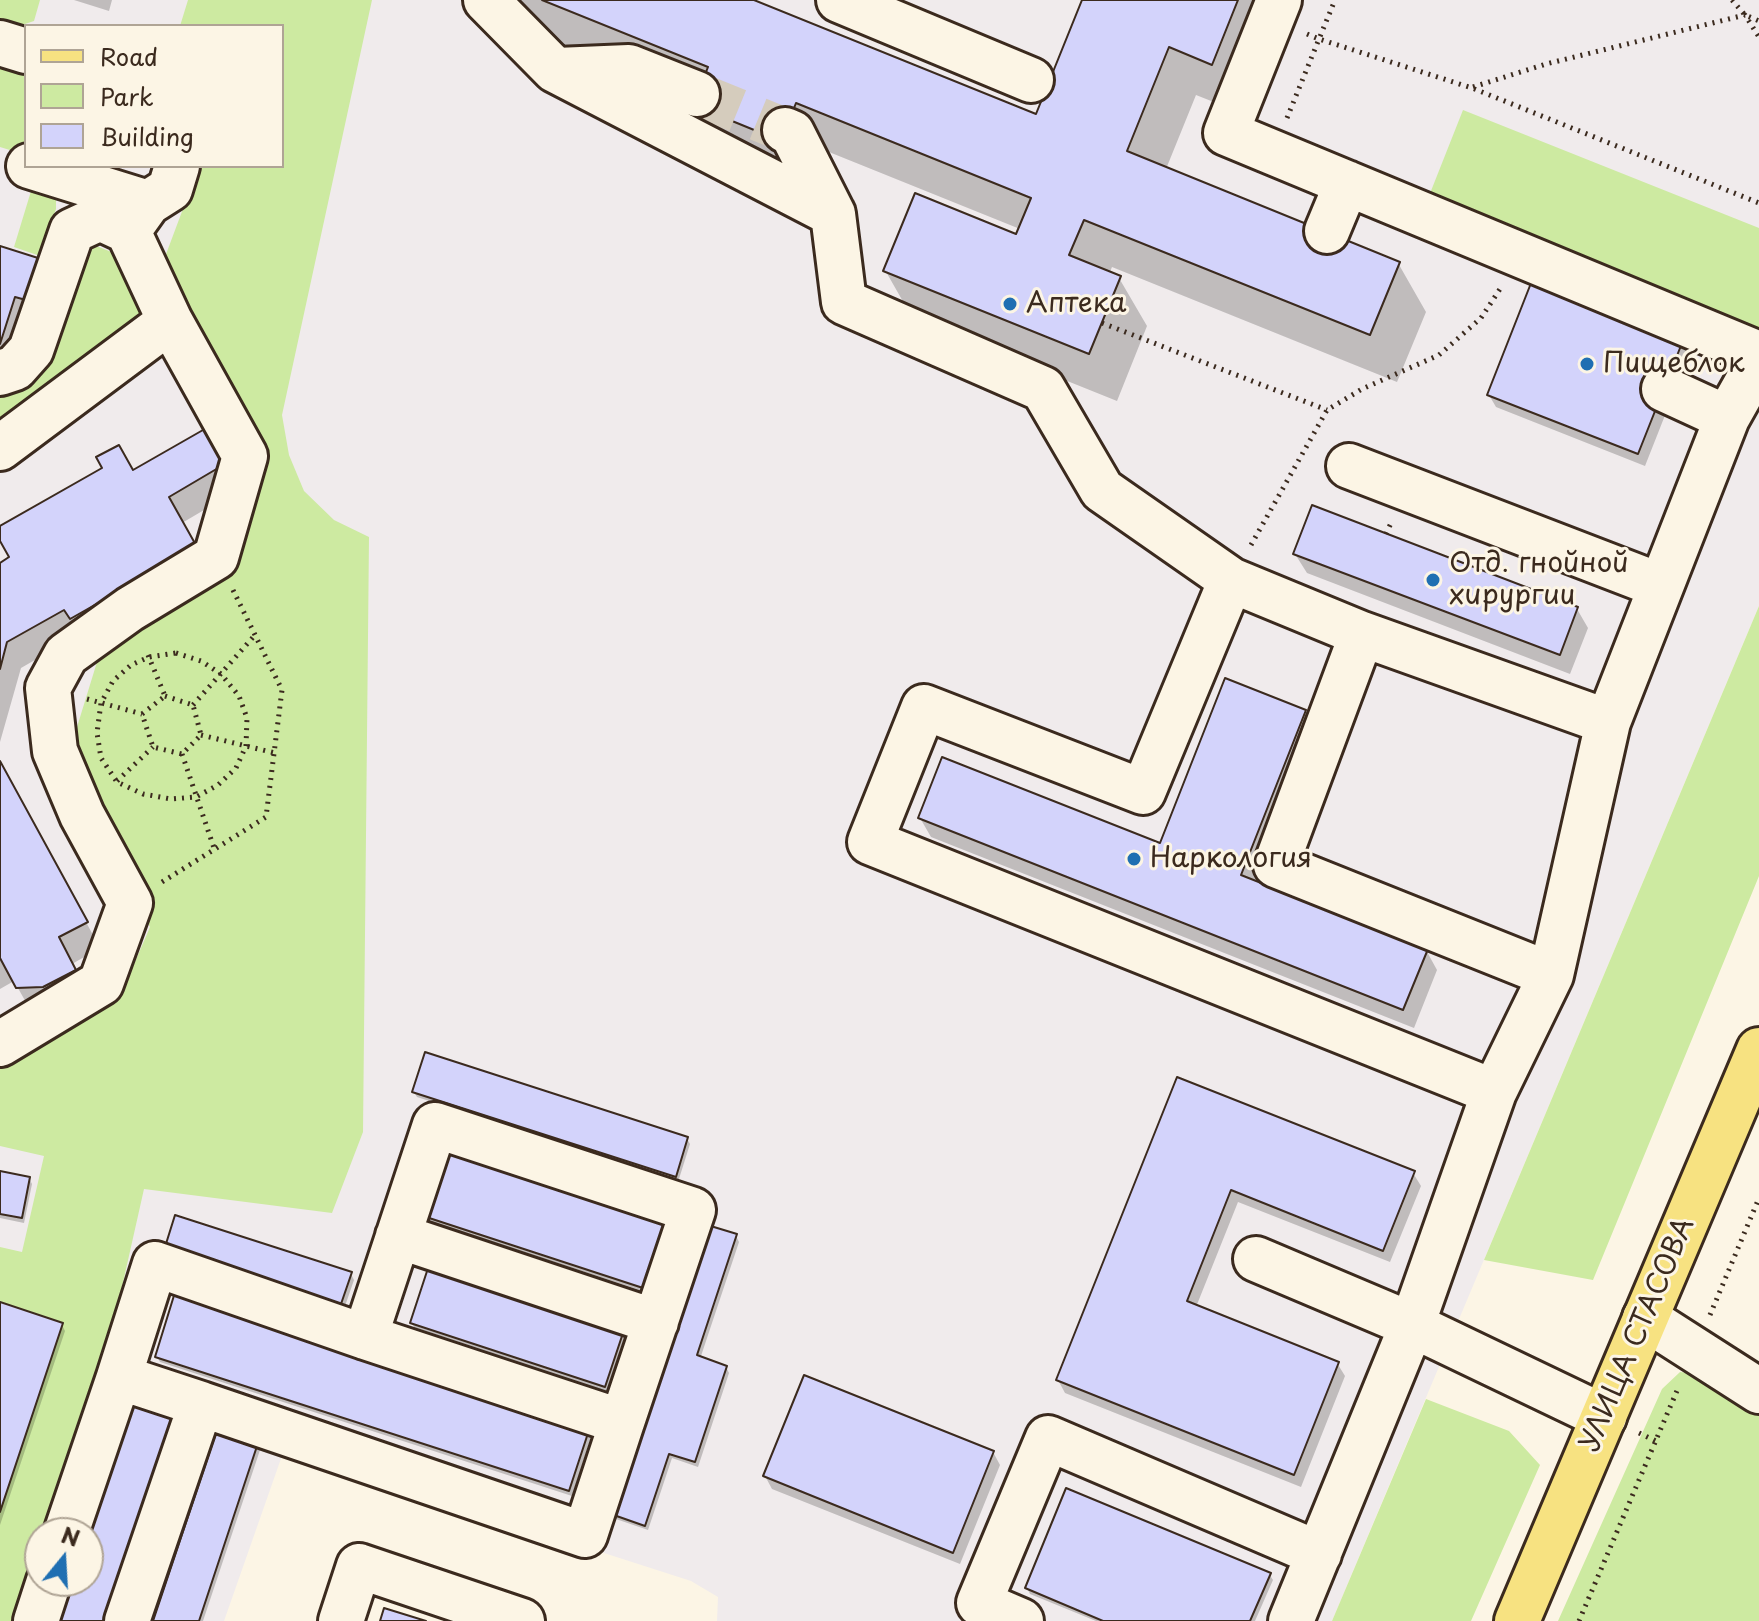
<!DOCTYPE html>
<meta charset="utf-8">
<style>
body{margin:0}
#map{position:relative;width:1759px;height:1621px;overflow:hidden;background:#fcf5e5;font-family:"Playpen Sans",sans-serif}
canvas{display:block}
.legend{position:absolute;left:24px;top:24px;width:260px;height:144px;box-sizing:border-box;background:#fcf5e5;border:2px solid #afa495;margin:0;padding:10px 14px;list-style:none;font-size:24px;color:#3b2a1e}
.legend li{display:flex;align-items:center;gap:16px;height:40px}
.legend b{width:40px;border:2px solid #afa495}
.north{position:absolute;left:24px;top:1517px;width:80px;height:80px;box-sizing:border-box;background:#fcf5e5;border:2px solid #afa495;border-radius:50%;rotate:18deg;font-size:22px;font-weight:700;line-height:32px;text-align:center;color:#3b2a1e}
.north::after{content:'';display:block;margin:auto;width:28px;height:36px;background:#1f6fb2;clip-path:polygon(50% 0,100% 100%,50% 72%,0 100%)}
</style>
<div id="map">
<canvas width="1759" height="1621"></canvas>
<ul class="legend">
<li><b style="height:10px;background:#f7e281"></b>Road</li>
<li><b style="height:22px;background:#cdeaa1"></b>Park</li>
<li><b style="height:22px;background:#d3d3fb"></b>Building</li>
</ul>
<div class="north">N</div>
</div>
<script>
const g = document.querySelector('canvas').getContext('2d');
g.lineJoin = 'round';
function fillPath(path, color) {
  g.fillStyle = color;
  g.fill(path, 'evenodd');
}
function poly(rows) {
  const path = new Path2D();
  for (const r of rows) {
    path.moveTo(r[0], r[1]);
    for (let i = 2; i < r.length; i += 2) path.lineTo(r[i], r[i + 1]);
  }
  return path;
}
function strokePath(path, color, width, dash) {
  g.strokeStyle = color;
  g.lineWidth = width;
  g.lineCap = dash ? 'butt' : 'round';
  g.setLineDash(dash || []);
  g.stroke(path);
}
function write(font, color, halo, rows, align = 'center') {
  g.font = font + ' "Playpen Sans",sans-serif';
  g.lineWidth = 6;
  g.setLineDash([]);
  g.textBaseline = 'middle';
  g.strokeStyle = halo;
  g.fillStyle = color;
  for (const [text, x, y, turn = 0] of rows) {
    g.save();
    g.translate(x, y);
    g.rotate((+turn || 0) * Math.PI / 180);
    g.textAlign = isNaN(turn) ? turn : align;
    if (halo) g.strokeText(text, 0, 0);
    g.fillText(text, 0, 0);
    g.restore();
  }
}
const built = poly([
 [0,0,1759,0,1759,606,1332,1621,717,1621,718,1597,691,1581,284,1450,224,1621,0,1621],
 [26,26,282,26,282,166,26,166],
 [40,1533,88,1533,88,1581,40,1581]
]);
const green = poly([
 [0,0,40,0,34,21,10,29,0,26],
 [188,0,372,0,282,415,289,455,304,491,334,520,369,537,363,1132,332,1213,144,1189,102,1376,47,1533,40,1533,40,1552,16,1621,0,1621,0,1512,63,1324,0,1302,0,1247,22,1252,44,1156,0,1146,0,1061,119,999,150,927,74,780,69,753,101,649,228,576,262,466,159,273,199,166,282,166,282,26,180,26],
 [0,56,26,64,26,155,0,147],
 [1463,110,1759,228,1759,331,1427,201],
 [35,178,56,194,56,209,40,256,14,247],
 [94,245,114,253,144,306,137,326,0,431,0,391,76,253],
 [1759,606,1759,876,1593,1280,1484,1260],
 [1680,1372,1697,1374,1759,1413,1759,1621,1558,1621,1662,1389],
 [1426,1399,1509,1431,1540,1465,1471,1621,1332,1621]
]);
const shadow = poly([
 [74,0,112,0,109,11],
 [515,0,749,0,1037,117,1084,0,1285,0,1239,112,1196,95,1166,169,1398,263,1426,312,1397,382,1112,267,1109,274,1119,278,1147,326,1117,401,913,319,885,270,1017,237,1020,229,824,150,808,188,723,153,695,105,697,99,533,32],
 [0,248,37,260,52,286,0,376],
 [1683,340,1690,352,1645,466,1496,407,1489,395],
 [210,429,243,487,182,523,80,634,21,668,0,742,0,565,12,558,0,538,0,529,132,473],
 [1295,554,1577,609,1588,628,1570,674,1307,573],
 [1305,712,1316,731,1256,883,1426,950,1437,970,1414,1028,931,837,920,818,1161,845],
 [0,763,100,948,72,964,89,996,32,1013,14,981,0,989],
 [1178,1079,1413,1173,1421,1186,1390,1262,1238,1202,1196,1307,1337,1363,1345,1376,1301,1487,1065,1393,1058,1380],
 [414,1092,687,1139,690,1144,678,1182,417,1097],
 [0,1173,29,1178,32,1184,24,1223,0,1218],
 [425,1215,663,1223,666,1229,646,1292,428,1221],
 [736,1236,739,1242,700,1359,726,1367,729,1373,698,1467,672,1458,648,1530,613,1518],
 [170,1253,351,1274,354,1280,344,1309],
 [0,1304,62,1325,65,1331,0,1525],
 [412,1323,628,1331,608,1392,415,1329],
 [157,1356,593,1431,572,1496,160,1362],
 [173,1414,176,1420,109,1621,61,1621,75,1581,88,1581,88,1541],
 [220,1426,262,1444,203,1621,156,1621],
 [993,1452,1000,1465,960,1564,772,1489,765,1476],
 [1269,1574,1273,1580,1255,1621,1096,1621,1030,1594,1027,1588]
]);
const building = poly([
 [542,0,754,0,1036,114,1082,0,1238,0,1212,65,1169,47,1127,151,1400,262,1370,335,1084,220,1069,255,1121,276,1089,354,883,271,915,193,1016,234,1031,198,796,103,781,141,693,105,708,67,542,0],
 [0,246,38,258,26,300,15,297,0,344,0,246],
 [1533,278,1684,338,1638,454,1487,395,1533,278],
 [210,426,230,461,169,497,197,547,70,619,64,610,7,642,0,669,0,563,9,557,0,541,0,526,102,468,96,457,119,445,133,470,210,426],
 [1312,505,1578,607,1560,655,1293,554,1312,505],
 [1225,678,1306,710,1241,875,1428,949,1403,1010,918,818,942,757,1160,843,1225,678],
 [0,761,88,922,59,937,76,970,43,987,16,988,0,958,0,761],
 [425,1052,688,1137,676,1177,412,1092,425,1052],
 [1177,1077,1415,1171,1383,1251,1231,1190,1187,1301,1339,1362,1294,1475,1056,1380,1177,1077],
 [444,1149,665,1222,643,1288,423,1216,444,1149],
 [0,1171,30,1177,22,1218,0,1214,0,1171],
 [175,1215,352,1272,341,1304,165,1247,175,1215],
 [704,1224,737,1234,697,1355,727,1366,695,1462,669,1454,645,1526,608,1513,704,1224],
 [431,1259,626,1324,605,1387,410,1323,431,1259],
 [176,1289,591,1424,569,1491,155,1357,176,1289],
 [0,1302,63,1323,0,1512,0,1302],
 [804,1375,994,1451,953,1553,763,1476,804,1375],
 [133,1398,174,1412,105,1621,59,1621,73,1581,88,1581,88,1535,133,1398],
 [219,1424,260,1437,199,1621,153,1621,219,1424],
 [1066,1488,1271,1573,1250,1621,1103,1621,1025,1588,1066,1488],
 [384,1608,426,1621,380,1621,384,1608]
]);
const minorTunnel = poly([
 [697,94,785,130]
]);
const path = poly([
 [1732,0,1745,15,1759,21],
 [1307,34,1319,39,1335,0],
 [1473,87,1546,64,1745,15,1759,37],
 [1287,118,1319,39,1472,88,1759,203],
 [1102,323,1327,410],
 [1386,534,1391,523],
 [1251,545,1327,410,1362,389,1439,355,1481,318,1500,289],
 [176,653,201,661,221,674,239,696,247,718,246,746,236,768,218,785,196,797,171,799,143,794,117,782,101,758,97,733,101,703,113,681,131,665,149,657,176,653],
 [148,655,165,696],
 [165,696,193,705,201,735,182,754,153,747,142,714,165,696],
 [87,699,142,714],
 [193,705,255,635],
 [201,735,275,753],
 [182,754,214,848],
 [117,781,153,747],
 [162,882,266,817,282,690,233,590],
 [1710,1315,1759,1198],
 [1639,1433,1656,1441],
 [1579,1621,1679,1386]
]);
const minor = poly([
 [486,0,555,70,833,214,844,302,1043,389,1102,490,1231,580,1362,634,1608,722],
 [839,0,1031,80],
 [1279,0,1226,133,1759,354],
 [0,43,26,51],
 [557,70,629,67,697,94],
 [785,130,792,133,833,214],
 [29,166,148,203],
 [1327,231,1347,183],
 [0,373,15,368,31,350,72,231,100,218,128,231],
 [1664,389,1727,418],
 [0,448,170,321],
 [1349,466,1661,586],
 [1231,580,1143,792,924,707,870,842,1494,1092],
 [1362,634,1276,865,1551,975],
 [0,1044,101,983,130,903,82,815,55,751,48,688,66,655,130,609,216,557,245,456,170,321,128,231,148,203,170,189,177,166],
 [398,1236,656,1322],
 [1256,1259,1412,1325,1291,1621],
 [1645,1318,1759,1391],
 [119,1377,155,1264,365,1337,622,1422,693,1210,435,1125,365,1337],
 [201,1404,585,1535,622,1422],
 [1604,1417,1412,1325,1494,1092,1551,975,1608,722,1727,418,1759,361],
 [66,1533,119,1377,201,1404,127,1621],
 [36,1621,49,1581],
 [341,1621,359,1566,522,1621],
 [1021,1621,979,1603,1048,1438,1319,1554]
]);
const major = poly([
 [1517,1621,1759,1050]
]);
const markers = [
 [1010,304,8,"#1f6fb2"],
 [1587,364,8,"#1f6fb2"],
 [1433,580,8,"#1f6fb2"],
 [1134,859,8,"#1f6fb2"]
];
const poiNames = [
 ["Аптека",1026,304],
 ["Пищеблок",1603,364],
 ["Отд. гнойной",1449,564],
 ["хирургии",1449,596],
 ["Наркология",1150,859]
];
const streetNames = [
 ["УЛИЦА СТАСОВА",1638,1335,-67]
];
fillPath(built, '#f0ebec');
fillPath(green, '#cdeaa1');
fillPath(shadow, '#0003');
fillPath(building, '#d3d3fb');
strokePath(building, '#3b2a1e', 2);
strokePath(minorTunnel, '#d5ccbd', 44, [44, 22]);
strokePath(minor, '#3b2a1e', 50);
strokePath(major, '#3b2a1e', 50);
strokePath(path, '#3b2a1e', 5, [2, 6]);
strokePath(minor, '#fcf5e5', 44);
strokePath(major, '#f7e281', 44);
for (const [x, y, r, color] of markers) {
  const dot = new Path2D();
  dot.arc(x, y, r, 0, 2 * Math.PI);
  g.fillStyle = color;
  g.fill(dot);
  strokePath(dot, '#fcf5e5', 3);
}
write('28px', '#3b2a1e', '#fcf5e5', poiNames, 'left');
write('28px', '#3b2a1e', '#fcf5e5', streetNames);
</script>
